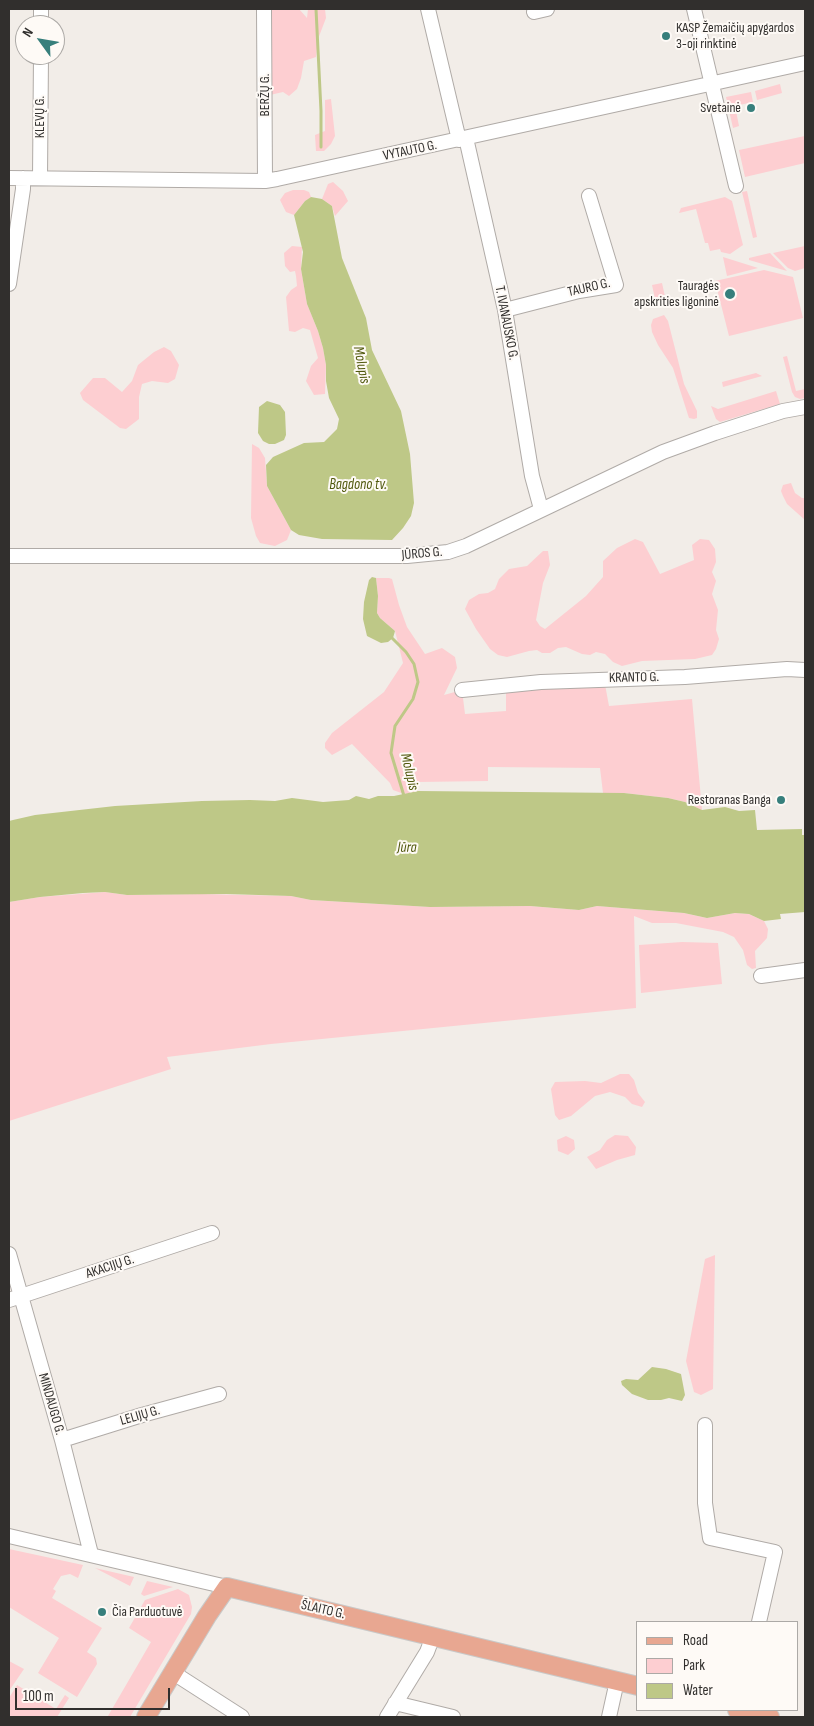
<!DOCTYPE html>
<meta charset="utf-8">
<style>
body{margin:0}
#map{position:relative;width:814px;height:1726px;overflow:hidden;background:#f2ede8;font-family:"Sofia Sans Condensed",sans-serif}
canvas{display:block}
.frame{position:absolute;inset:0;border:10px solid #312f2d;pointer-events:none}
.legend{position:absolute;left:636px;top:1621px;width:162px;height:90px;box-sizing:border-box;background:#fefaf6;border:1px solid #aca9a6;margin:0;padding:6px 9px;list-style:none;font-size:15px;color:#312f2d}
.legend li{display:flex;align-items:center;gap:10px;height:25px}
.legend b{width:25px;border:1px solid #aca9a6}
.north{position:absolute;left:15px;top:15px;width:50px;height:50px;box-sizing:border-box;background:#fefaf6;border:1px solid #aca9a6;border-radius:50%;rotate:302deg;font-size:14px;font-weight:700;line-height:20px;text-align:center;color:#312f2d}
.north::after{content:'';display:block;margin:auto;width:18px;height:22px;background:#377f7c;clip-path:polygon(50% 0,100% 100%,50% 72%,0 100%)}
.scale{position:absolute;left:15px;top:1688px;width:155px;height:22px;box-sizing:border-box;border:2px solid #312f2d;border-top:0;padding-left:6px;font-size:15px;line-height:18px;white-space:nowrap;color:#312f2d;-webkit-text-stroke:4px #fefaf6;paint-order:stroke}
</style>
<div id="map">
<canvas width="814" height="1726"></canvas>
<div class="frame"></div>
<ul class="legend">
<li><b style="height:6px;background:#e8a791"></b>Road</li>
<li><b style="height:14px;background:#fdced1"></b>Park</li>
<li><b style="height:14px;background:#bec887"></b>Water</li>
</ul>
<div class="north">N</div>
<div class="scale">100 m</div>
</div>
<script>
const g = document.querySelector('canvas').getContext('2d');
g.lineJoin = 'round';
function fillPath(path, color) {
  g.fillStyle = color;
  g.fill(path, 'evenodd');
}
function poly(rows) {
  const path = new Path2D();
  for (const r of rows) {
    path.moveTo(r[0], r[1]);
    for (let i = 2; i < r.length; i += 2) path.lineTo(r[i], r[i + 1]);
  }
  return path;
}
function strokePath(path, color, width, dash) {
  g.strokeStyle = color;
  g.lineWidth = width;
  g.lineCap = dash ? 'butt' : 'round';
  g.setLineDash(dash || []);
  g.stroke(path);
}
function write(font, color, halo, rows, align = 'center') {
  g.font = font + ' "Sofia Sans Condensed",sans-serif';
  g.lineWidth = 4;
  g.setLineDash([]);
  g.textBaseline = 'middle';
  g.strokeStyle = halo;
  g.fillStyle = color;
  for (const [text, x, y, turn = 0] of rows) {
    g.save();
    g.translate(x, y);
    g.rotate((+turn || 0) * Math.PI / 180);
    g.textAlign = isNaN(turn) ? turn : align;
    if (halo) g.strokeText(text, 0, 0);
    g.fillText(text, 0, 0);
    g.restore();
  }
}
const green = poly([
 [268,9,299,9,307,18,308,9,325,9,326,18,318,39,316,57,304,61,301,78,297,89,289,96,283,92,270,95],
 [780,84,782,93,757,100,755,91],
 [751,92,753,102,735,106,739,126,733,128,726,97],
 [331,99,335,136,331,144,324,151,316,151,315,135,325,131,325,100],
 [805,136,805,163,745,177,739,150],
 [333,182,343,191,348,201,335,216,332,206,322,199,328,184],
 [293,190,304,190,309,192,311,197,305,201,294,215,286,212,280,200,285,193],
 [747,191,757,237,753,238,742,192],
 [725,197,732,201,743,245,730,254,721,252,720,249,710,251,708,243,705,243,696,209,679,213,681,208],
 [292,246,302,247,301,269,307,304,318,331,323,348,326,365,325,394,314,395,306,381,311,366,318,358,310,330,303,328,295,332,289,331,286,297,291,290,297,286,296,276,295,271,290,272,285,266,284,253],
 [805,246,805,268,795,271,788,268,773,253],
 [770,253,787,271,749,260,749,258],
 [723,257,758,268,727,276],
 [764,270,793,277,803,318,729,336,715,281],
 [662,283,666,301,656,303,652,285],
 [664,315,668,321,684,384,697,411,697,418,694,419,689,418,688,415,673,368,658,345,652,332,651,325,653,319],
 [164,347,171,351,179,365,175,379,168,383,152,381,142,384,139,397,139,419,126,429,120,428,83,400,80,393,93,378,105,378,122,392,132,381,138,365,154,352],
 [787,356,796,391,805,389,805,398,800,399,795,397,792,392,783,357],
 [756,373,762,376,723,387,722,382],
 [776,391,780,404,720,422,716,419,711,406,718,409],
 [252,444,259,448,265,458,267,486,291,530,287,540,275,546,260,543,256,536,251,518],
 [791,483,795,493,802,498,805,498,805,520,787,504,783,496,781,491,783,485],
 [635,539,643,542,660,574,694,560,692,545,700,539,709,540,715,549,716,562,712,572,716,581,712,594,718,610,716,630,719,639,716,649,712,655,695,659,642,661,622,666,613,662,605,654,596,652,590,655,582,654,566,647,558,648,550,653,542,653,537,650,529,651,507,657,498,655,490,649,476,629,465,609,469,600,479,594,488,593,495,589,499,579,509,569,527,566,543,551,548,551,550,565,543,583,536,620,540,626,545,629,586,596,603,577,603,561,617,548],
 [376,578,389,578,392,579,399,605,407,627,425,654,442,648,455,657,457,668,444,695,462,690,465,714,506,711,506,684,604,679,609,706,692,699,702,810,685,802,668,798,624,793,603,793,600,768,488,767,488,781,418,782,418,791,404,794,393,790,390,783,352,744,332,755,325,748,325,743,332,733,384,692,403,663,395,631,380,618,377,613,378,596],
 [105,892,127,895,201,894,291,896,311,900,430,907,530,906,579,910,597,906,684,913,707,918,735,913,749,914,764,921,768,929,767,938,755,951,756,968,752,969,747,965,743,950,734,937,723,932,676,923,652,923,634,916,636,1008,271,1044,167,1057,171,1069,9,1121,9,902,40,897],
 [682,942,718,943,722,984,641,993,639,945],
 [620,1074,629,1074,634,1080,638,1093,645,1102,642,1107,632,1104,625,1097,610,1092,595,1096,571,1116,559,1120,555,1115,551,1089,555,1082,585,1081,601,1083],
 [615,1135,628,1136,636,1147,635,1155,617,1160,596,1169,587,1157,600,1150,607,1140],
 [566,1136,574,1140,575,1149,568,1155,558,1151,557,1140],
 [715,1255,713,1389,701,1395,694,1392,686,1361,705,1259],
 [9,1549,83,1565,78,1578,70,1574,61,1576,53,1589,56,1591,52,1598,102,1628,87,1652,96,1658,97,1664,77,1697,38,1673,59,1638,9,1607],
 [95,1568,134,1577,130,1586],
 [147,1581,173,1587,144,1596,141,1594],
 [178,1589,189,1595,192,1607,191,1614,130,1717,110,1717,108,1716,151,1642,129,1628,145,1600],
 [9,1661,24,1669,9,1691],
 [17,1685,56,1709,65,1695,69,1698,57,1717,9,1717,9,1698]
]);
const water = poly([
 [311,197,322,199,332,206,342,258,366,318,372,350,401,411,410,454,414,503,411,516,403,528,392,540,322,539,299,535,291,530,267,486,266,465,273,457,304,443,324,442,337,429,339,419,329,398,326,381,326,365,323,348,318,331,307,304,301,269,303,252,294,215,305,201],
 [267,401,280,405,285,412,286,435,284,440,275,444,269,444,263,441,258,433,259,407],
 [372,577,376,578,378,596,377,613,380,618,395,631,393,638,388,642,381,643,367,636,363,619,364,602,369,580],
 [418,791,624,793,668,798,685,802,702,810,725,807,739,811,755,810,757,830,802,829,802,835,805,835,805,912,780,914,781,919,764,921,749,914,735,913,707,918,684,913,597,906,579,910,530,906,430,907,311,900,291,896,226,894,127,895,105,892,83,893,40,897,9,902,9,821,13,820,35,815,115,806,202,801,250,800,275,801,292,798,323,802,349,800,356,796,369,799,378,796,394,796],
 [652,1367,666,1369,681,1374,685,1395,682,1401,669,1398,661,1400,648,1400,632,1394,622,1385,621,1381,626,1379,638,1380]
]);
const stream = poly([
 [316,9,321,111,321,147],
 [390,636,406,652,414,664,418,682,413,699,395,726,391,753,404,796]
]);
const minor = poly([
 [264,9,265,181],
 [428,9,459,140],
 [694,9,736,186],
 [534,12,547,9],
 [41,25,41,9],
 [466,138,505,310,532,476,541,509],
 [9,178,265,181,277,179,805,63],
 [40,178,41,55],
 [9,284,23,189,23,178],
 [505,310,579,291,616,285,589,196],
 [9,556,407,556,448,552,466,546,663,452,715,433,783,411,805,407],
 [462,690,541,682,685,677,787,669,805,670],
 [761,976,805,970],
 [9,1254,62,1440,91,1554],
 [9,1300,212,1233],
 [705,1425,705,1503,710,1538,775,1552,759,1622],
 [62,1440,142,1415,219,1394],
 [9,1536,227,1587],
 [172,1672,242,1717],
 [395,1703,453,1717],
 [387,1717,427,1652,433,1636],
 [609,1717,617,1681]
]);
const major = poly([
 [737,1710,770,1717],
 [146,1717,207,1616,227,1587,638,1686]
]);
const markers = [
 [666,36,5,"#377f7c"],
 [751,108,5,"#377f7c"],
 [730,294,6,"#377f7c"],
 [781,800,5,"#377f7c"],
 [102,1612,5,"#377f7c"]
];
const poiNames = [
 ["KASP Žemaičių apygardos",676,28,"left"],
 ["3-oji rinktinė",676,44,"left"],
 ["Svetainė",741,108],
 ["Tauragės",719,286],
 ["apskrities ligoninė",719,302],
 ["Restoranas Banga",771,800],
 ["Čia Parduotuvė",112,1612,"left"]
];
const streetNames = [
 ["BERŽŲ G.",265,95,-90],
 ["KLEVŲ G.",40,117,-90],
 ["VYTAUTO G.",410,151,-12],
 ["TAURO G.",589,288,-13],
 ["T. IVANAUSKO G.",506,323,79],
 ["JŪROS G.",422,554,-5],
 ["KRANTO G.",634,678,-1],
 ["AKACIJŲ G.",110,1267,-18],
 ["MINDAUGO G.",51,1404,74],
 ["LELIJŲ G.",140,1416,-16],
 ["ŠLAITO G.",323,1610,13]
];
const waterNames = [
 ["Molupis",361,365,79],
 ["Bagdono tv.",358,485],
 ["Molupis",409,772,77],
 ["Jūra",407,848,1]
];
fillPath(green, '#fdced1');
fillPath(water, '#bec887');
strokePath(stream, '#bec887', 3);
strokePath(minor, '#b0aba7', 16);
strokePath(major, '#c9c9c8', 20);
strokePath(minor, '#fff', 14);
strokePath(major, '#e8a791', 18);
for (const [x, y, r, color] of markers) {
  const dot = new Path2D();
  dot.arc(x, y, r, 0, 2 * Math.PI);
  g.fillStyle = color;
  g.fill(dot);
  strokePath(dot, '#fefaf6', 2);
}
write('14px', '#312f2d', '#fefaf6', poiNames, 'right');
write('14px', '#312f2d', '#fefaf6', streetNames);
write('italic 15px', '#51590e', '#fefaf6', waterNames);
</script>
